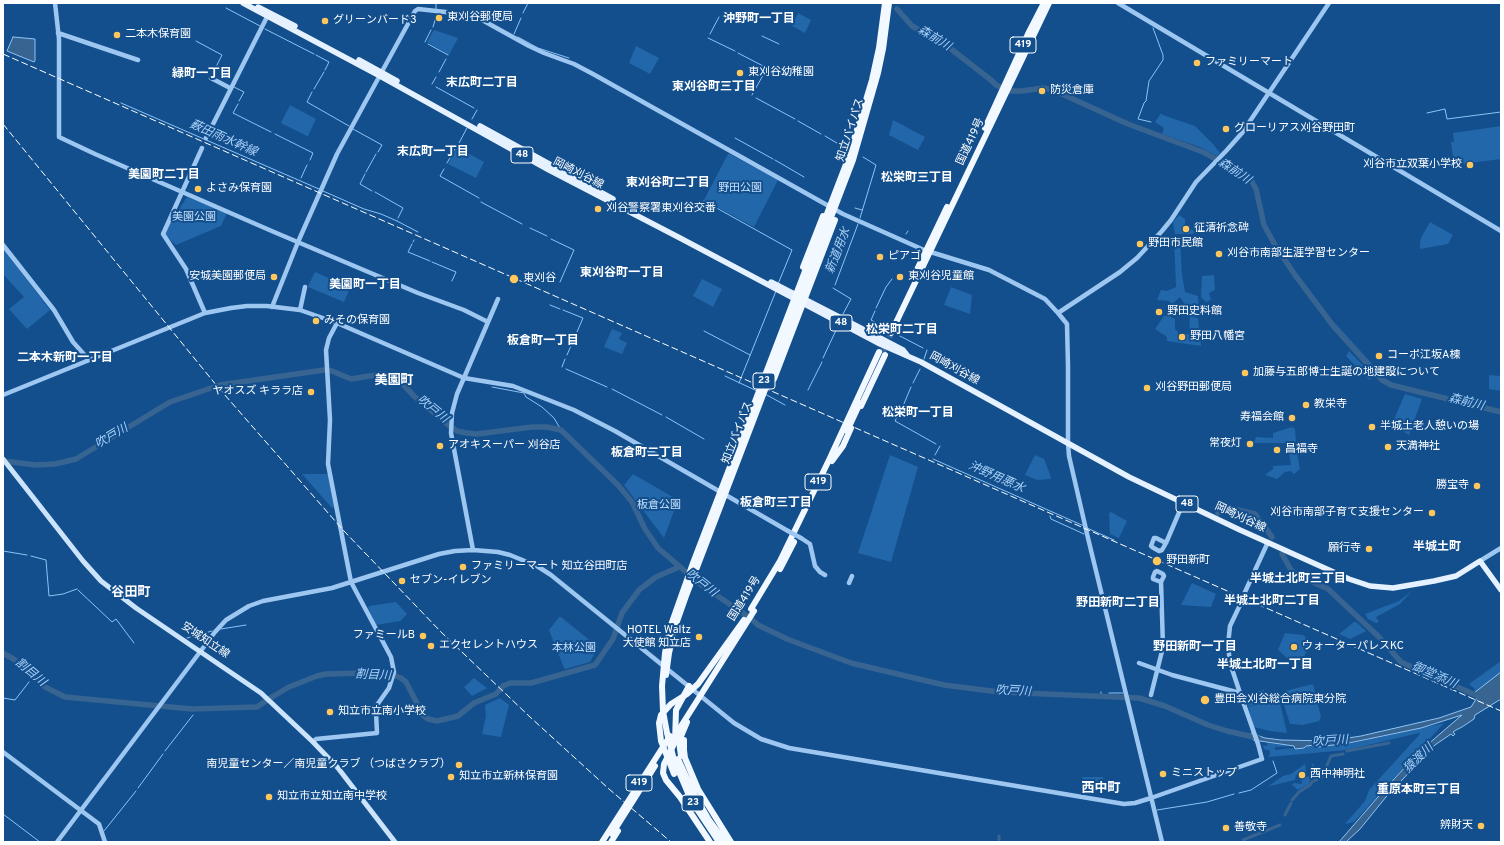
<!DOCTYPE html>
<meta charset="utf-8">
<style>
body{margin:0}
#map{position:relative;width:1504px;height:845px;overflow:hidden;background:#134f8d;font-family:Overpass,sans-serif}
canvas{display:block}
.frame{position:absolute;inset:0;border:4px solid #fff;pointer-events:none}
</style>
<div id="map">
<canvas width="1504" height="845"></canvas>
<div class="frame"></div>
</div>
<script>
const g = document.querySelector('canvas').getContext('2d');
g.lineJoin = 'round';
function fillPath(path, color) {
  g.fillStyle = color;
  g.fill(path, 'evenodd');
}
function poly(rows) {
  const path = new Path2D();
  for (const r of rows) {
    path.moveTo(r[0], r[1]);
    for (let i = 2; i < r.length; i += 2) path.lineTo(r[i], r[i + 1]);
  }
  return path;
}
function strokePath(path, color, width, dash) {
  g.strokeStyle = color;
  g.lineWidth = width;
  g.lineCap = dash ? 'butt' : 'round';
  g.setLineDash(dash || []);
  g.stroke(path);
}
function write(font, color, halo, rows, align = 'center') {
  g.font = font + ' Overpass,"Noto Sans JP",sans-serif';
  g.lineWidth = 4;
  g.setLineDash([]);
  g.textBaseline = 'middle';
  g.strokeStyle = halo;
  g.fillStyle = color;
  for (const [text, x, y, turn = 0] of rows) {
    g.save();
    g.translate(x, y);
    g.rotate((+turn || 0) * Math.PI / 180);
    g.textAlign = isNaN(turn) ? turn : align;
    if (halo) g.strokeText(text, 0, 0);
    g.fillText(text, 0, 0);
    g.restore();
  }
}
const green = poly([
 [798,13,811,20,805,33,792,26],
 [434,30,458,38,449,55,427,42],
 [636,46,659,58,650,74,629,63],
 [290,105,316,119,308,136,307,136,281,123],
 [1161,113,1161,114,1171,118,1195,126,1213,144,1220,153,1217,156,1200,147,1162,134,1164,128,1155,122],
 [893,120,925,137,918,150,889,135],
 [1501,126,1501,159,1454,165,1451,142,1454,142,1453,133],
 [457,147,484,162,476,178,448,164],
 [728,154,730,154,778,180,754,227,704,200],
 [187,197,227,213,221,226,176,245,163,234],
 [1179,215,1185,219,1185,225,1195,232,1192,234,1175,234,1173,222],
 [1430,222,1453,235,1448,244,1420,249,1420,242,1422,236],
 [1174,238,1180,239,1182,275,1185,292,1198,296,1199,317,1187,316,1187,308,1180,297,1172,304,1169,301,1157,300,1161,290,1167,291,1176,287],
 [3,248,50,310,27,329,9,309,24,297,3,274],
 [315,272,349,287,350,288,344,302,308,287,308,286],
 [1214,275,1215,290,1209,293,1211,300,1206,302,1201,297,1202,276],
 [702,279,722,289,713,307,693,296],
 [951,287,972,295,970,314,944,305],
 [1164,316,1169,316,1175,319,1175,329,1178,332,1178,341,1186,341,1186,334,1189,334,1190,317,1198,318,1201,346,1167,341,1167,337,1155,329],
 [1336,324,1385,378,1383,380,1334,326],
 [612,329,622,333,619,339,627,343,622,354,604,347],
 [1349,351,1373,376,1369,380,1346,356],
 [1489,375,1501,376,1501,391,1489,389],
 [1405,394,1422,399,1409,435,1392,424],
 [1292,427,1295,429,1296,443,1254,443,1256,437,1273,438,1273,433],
 [1288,447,1296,447,1300,469,1294,474,1291,471,1285,472,1277,479,1265,475,1273,469,1273,466,1291,465],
 [890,455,918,467,891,562,858,553],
 [1035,455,1044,459,1051,477,1050,479,1037,480,1025,475],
 [302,474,328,474,334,507,332,508],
 [633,474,678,500,664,538,624,485],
 [1111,512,1127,521,1119,538,1110,534,1109,513],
 [1192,583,1216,594,1211,607,1181,605],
 [1413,590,1400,604,1376,617,1379,622,1376,623,1368,619,1365,614,1399,601],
 [396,602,407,614,400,621,376,625,368,608,369,606],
 [559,617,561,617,598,647,590,662,565,669,564,668,549,630],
 [1354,622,1356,622,1366,631,1350,639,1339,634],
 [1285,633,1303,635,1308,640,1310,644,1302,661,1287,658,1278,650],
 [1501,661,1501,674,1483,697,1474,691,1475,689,1469,684],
 [474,678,487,688,472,696,464,687],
 [1313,684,1321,717,1319,721,1303,725,1290,724,1283,702,1286,696,1285,691],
 [1264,690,1266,702,1279,699,1287,733,1270,731,1254,727,1248,707,1259,704,1248,706,1244,697,1245,694],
 [500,698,509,705,501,737,482,734,486,716,485,705],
 [1444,723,1354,822,1345,824,1365,801,1369,790,1420,734,1419,733,1347,750,1268,757,1270,754,1270,751,1264,749,1263,745,1267,746,1267,743,1293,746,1275,747,1275,750,1293,748,1294,750,1304,748,1306,746,1315,746,1318,747,1349,744],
 [1312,763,1319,770,1320,775,1310,780,1309,784,1298,790,1292,785,1294,783,1302,784,1301,778,1315,775,1312,765],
 [1305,764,1306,771,1296,775,1295,780,1270,786,1266,788,1283,776,1291,774],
 [1081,777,1103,777,1104,794]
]);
const water = poly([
 [13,37,35,39,35,61,34,62,7,51,13,37],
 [1501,672,1501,699,1475,715,1474,719,1462,727,1456,730,1453,732,1455,734,1453,736,1451,734,1435,745,1386,797,1360,829,1346,842,1339,842,1384,790,1419,752,1462,715,1421,728,1349,743,1318,747,1315,745,1306,746,1304,748,1295,749,1294,746,1253,740,1251,733,1265,738,1281,740,1328,741,1361,736,1439,718,1471,707,1478,696,1473,695,1474,693,1501,672]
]);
const stream = poly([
 [436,3,436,9],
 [226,8,260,26],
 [523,13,528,3],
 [433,27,437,14],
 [265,29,314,54],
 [514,34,521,18],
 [710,34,719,17],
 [762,36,779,44],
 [518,37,538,48,569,58],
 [708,38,735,51],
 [196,41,222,55,214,71],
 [425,42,431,30],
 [428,44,448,55],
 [738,53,767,68,752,95],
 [316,55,329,62,325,70],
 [439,72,446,59],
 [432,84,436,77],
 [234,87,244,92,239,101],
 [436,87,474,108],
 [314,89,324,72],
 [312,92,307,102,349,126],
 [756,98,795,119],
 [121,103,319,189],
 [238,104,233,113,271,132],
 [1427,113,1445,109,1447,119,1501,112],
 [472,119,477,110],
 [798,121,821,134],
 [1151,122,1138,119,1144,103,1146,101,1149,81,1163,60,1163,55,1153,28],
 [353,129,382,145,378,152],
 [275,134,313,153,310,160],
 [825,136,842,146],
 [735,138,773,159],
 [459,143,467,128],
 [775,160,804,177],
 [447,163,456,147],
 [444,169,440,176,479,198],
 [366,172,376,154],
 [365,174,360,184,372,191],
 [301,178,307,165],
 [323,191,364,209,381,214,397,221],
 [375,192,403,208,398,218],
 [704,201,792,250,778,284],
 [481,202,522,224],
 [855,208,862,210],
 [860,218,876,165,863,157],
 [397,221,418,232],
 [530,228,547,236],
 [906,234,908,231],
 [551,239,574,250,560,282],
 [413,242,414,240],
 [412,244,408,252,430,261],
 [432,262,456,272,452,281],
 [835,285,858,224],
 [833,288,851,299,843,314],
 [550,305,560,309],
 [876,308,886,287,892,279],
 [563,310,583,318,567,355],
 [875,311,871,320,884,327],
 [704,331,750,355],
 [898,335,923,348],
 [823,358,838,326],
 [924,359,927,350],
 [562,367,565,359],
 [566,369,607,387],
 [725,376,757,391],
 [739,383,776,291],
 [913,383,920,369],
 [492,387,524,393,526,397,542,407,554,418,561,430],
 [612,389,662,415],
 [808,390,822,362],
 [765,394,785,405],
 [903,406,911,387],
 [900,411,895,421,936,444],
 [666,417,704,439],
 [935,455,940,446],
 [933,459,1084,526],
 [1050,516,1051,519,1084,534],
 [1087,528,1114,540],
 [3,551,27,555],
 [31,556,46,560,49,596,63,594,77,589],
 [78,590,112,622,116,619,134,643],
 [221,629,246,625],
 [187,638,212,631],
 [32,678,33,677],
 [1109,693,1123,693],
 [1101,696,1101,692],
 [3,698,15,700,29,682],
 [192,709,192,711],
 [165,751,193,715],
 [138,788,163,754],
 [1239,793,1251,790,1277,773,1273,761],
 [1157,810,1207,802,1234,794],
 [3,814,40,842],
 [104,831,136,791]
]);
const canal = poly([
 [1347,751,1389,743],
 [1292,800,1299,792,1310,785,1312,782,1322,777,1331,756,1343,754],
 [1285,815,1291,803],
 [1243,840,1280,825],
 [999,842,999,836]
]);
const river = poly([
 [897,9,912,26,946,45,991,80,996,85,1009,91,1022,91,1043,88,1053,90,1128,124,1203,152,1232,168,1251,180,1256,189,1264,225,1275,245,1295,275,1334,327,1382,380,1391,385,1501,412],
 [3,461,36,465,55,464,76,459,170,402,220,385,324,370,332,371,351,379,382,374,389,375,397,378,414,396,447,424,457,431,467,433,477,434,532,427,547,427,561,430,618,485,632,502,645,529,658,548,700,584,750,618,758,625,787,639,851,663,944,685,999,692,1139,698,1165,706,1208,725,1227,731,1258,738],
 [1218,513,1226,510,1234,509,1255,514,1272,537],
 [1282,554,1291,570,1295,574,1328,589,1379,637,1401,662,1480,697],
 [3,653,15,660,45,687,65,697,192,709,257,707,272,697,289,687,317,676,326,674,364,673,393,675,401,678,406,682,423,715,428,719,437,721,458,716,474,703,496,694,503,686,510,683,531,683,595,665,613,639,622,613,639,590,656,577,679,567]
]);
const tertiaryTunnel = poly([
 [1240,605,1245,592]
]);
const trunkTunnel = poly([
 [882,354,891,333]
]);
const tertiary = poly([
 [55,3,59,39,59,137,95,154,274,232,418,293,464,310,488,322],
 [1118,3,1501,231],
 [58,33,138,60],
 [211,78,230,88],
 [206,138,269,13],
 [202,148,163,234,186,269,205,313],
 [3,245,54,310,73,342,89,360],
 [272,307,298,242,337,154,415,11,418,9,473,15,529,46,544,53,574,64,593,74,843,214,924,250,989,270,1045,299,1058,313],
 [300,310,305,287],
 [3,395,205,313,231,308,247,306,267,306,300,310,337,323,464,378,513,386,574,410,615,431,788,531],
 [801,538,810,544,815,566,820,572,825,575],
 [1166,543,1156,538,1154,538,1151,546,1152,547,1159,551,1162,550,1166,543,1181,508,1184,502],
 [473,550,451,433,452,413,457,394,498,299],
 [1480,561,1501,548],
 [849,583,852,576],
 [1245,592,1268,542],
 [1240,693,1230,663,1228,645,1230,626,1240,605],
 [1151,695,1163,647,1161,582,1164,576,1163,574,1157,571,1155,572,1153,577,1153,579,1161,582],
 [313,742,316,739,377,733,376,712,377,705,389,688,394,672,391,657,351,582,328,464,330,420,326,350,329,338,337,323],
 [3,752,99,824,105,842],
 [57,842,215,632,226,620,249,606,263,601,332,588,439,554,455,551,473,550,498,552,510,555,537,566,551,575,734,723,761,739,789,748,1124,804,1135,803,1151,798,1262,759,1258,744,1240,693,1172,675,1139,663],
 [1162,842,1088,538,1069,456,1068,443,1068,366,1067,324,1058,313,1120,272,1137,258,1162,231,1171,220,1196,182,1226,151,1242,133,1329,3]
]);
const secondary = poly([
 [3,459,83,561,101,581,136,608,261,693,313,742,338,768,395,842]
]);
const primary = poly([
 [243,3,380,76,549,170,680,238,880,344,921,362,1129,477,1240,530,1349,579,1370,586,1393,588,1434,581,1456,576,1480,561,1501,590],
 [258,7,295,26],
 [359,60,397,81],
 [480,126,613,199],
 [771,282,882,339,903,350,907,355]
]);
const trunk = poly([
 [985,128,1028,34,1044,3],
 [803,267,823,216],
 [913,278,947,207],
 [891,333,1049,3],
 [774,379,835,220],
 [861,406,885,355],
 [847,431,860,403],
 [832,461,843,446,851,428],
 [780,569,794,542],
 [751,609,780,561,829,460,879,352],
 [689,686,676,710,675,742,664,764,663,773,666,780,680,797,710,842],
 [684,740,684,750,685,758,698,789,731,842],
 [678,759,695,796,709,820,725,842],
 [674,760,691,800,719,842],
 [612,834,655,766],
 [602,842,670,736],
 [611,842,618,831]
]);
const rail = poly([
 [3,54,1501,711],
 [3,124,217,386,343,530,442,633,530,717,609,789,671,842]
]);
const tertiaryBridge = poly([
 [788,531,801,538]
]);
const trunkBridge = poly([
 [666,675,669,653,675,627,686,596,853,160,878,73,883,49,889,3],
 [671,742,754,611],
 [681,756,679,741,687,722],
 [674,760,667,733,663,711,662,686,665,653,671,625,693,563,848,159,872,80,879,48,885,3],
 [674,774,661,741,659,723,661,715,671,704,687,694,698,684,744,620]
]);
const markers = [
 [439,18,4,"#ffc75c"],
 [325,21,4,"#ffc75c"],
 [117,35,4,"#ffc75c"],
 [1197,63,4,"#ffc75c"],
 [740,73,4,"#ffc75c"],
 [1042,91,4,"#ffc75c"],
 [1226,129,4,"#ffc75c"],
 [1470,165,4,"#ffc75c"],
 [198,189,4,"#ffc75c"],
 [598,209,4,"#ffc75c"],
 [1186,229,4,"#ffc75c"],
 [1140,244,4,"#ffc75c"],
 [1219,254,4,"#ffc75c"],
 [880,257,4,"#ffc75c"],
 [274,277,4,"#ffc75c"],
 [900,277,4,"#ffc75c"],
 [514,279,5,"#ffc75c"],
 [1159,312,4,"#ffc75c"],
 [316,321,4,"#ffc75c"],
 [1182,337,4,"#ffc75c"],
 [1379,356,4,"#ffc75c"],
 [1245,373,4,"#ffc75c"],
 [1147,388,4,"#ffc75c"],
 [311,392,4,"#ffc75c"],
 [1306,405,4,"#ffc75c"],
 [1292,418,4,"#ffc75c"],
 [1372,427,4,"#ffc75c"],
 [1250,444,4,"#ffc75c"],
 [440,446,4,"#ffc75c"],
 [1388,447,4,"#ffc75c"],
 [1277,450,4,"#ffc75c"],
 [1477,486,4,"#ffc75c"],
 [1432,513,4,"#ffc75c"],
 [1369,549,4,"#ffc75c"],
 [1157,561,5,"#ffc75c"],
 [463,567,4,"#ffc75c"],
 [402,581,4,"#ffc75c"],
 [423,636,4,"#ffc75c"],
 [699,637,4,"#ffc75c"],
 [431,646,4,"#ffc75c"],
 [1294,647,4,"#ffc75c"],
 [1205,700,5,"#ffc75c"],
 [330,712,4,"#ffc75c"],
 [459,765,4,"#ffc75c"],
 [1163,774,4,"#ffc75c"],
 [1302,775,4,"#ffc75c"],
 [451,777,4,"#ffc75c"],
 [269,797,4,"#ffc75c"],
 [1481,826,4,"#ffc75c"],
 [1226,828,4,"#ffc75c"]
];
const shields = [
 [1023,45,26],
 [522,155,22],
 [841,323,22],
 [764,381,22],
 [818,482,26],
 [1187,504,22],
 [639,783,26],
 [693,803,22]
];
const shieldNames = [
 ["419",1023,45],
 ["48",522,155],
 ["48",841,323],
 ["23",764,381],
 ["419",818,482],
 ["48",1187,504],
 ["419",639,783],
 ["23",693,803]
];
const poiNames = [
 ["東刈谷郵便局",447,18],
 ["グリーンバード3",333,21],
 ["二本木保育園",125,35],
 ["ファミリーマート",1205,63],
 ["東刈谷幼稚園",748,73],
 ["防災倉庫",1050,91],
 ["グローリアス刈谷野田町",1234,129],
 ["刈谷市立双葉小学校",1462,165,"right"],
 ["よさみ保育園",206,189],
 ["刈谷警察署東刈谷交番",606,209],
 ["征清祈念碑",1194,229],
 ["野田市民館",1148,244],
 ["刈谷市南部生涯学習センター",1227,254],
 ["ピアゴ",888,257],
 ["安城美園郵便局",266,277,"right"],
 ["東刈谷児童館",908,277],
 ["東刈谷",523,279],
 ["野田史料館",1167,312],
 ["みその保育園",324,321],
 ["野田八幡宮",1190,337],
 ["コーポ江坂A棟",1387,356],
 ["加藤与五郎博士生誕の地建設について",1253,373],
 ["刈谷野田郵便局",1155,388],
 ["ヤオスズ キララ店",303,392,"right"],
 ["教栄寺",1314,405],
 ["寿福会館",1284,418,"right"],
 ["半城土老人憩いの場",1380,427],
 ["常夜灯",1242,444,"right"],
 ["アオキスーパー 刈谷店",448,446],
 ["天満神社",1396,447],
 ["昌福寺",1285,450],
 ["勝宝寺",1469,486,"right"],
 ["刈谷市南部子育て支援センター",1424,513,"right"],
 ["願行寺",1361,549,"right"],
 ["野田新町",1166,561],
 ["ファミリーマート 知立谷田町店",471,567],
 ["セブン-イレブン",410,581],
 ["HOTEL Waltz",691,631,"right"],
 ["大使館 知立店",691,644,"right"],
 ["ファミールB",415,636,"right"],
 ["エクセレントハウス",439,646],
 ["ウォーターパレスKC",1302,647],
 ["豊田会刈谷総合病院東分院",1214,700],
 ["知立市立南小学校",338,712],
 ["南児童センター／南児童クラブ （つばさクラブ）",451,765,"right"],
 ["ミニストップ",1171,774],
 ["西中神明社",1310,775],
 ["知立市立新林保育園",459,777],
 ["知立市立知立南中学校",277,797],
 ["辨財天",1473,826,"right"],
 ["善敬寺",1234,828]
];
const streetNames = [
 ["知立バイパス",851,130,-72],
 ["国道419号",971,142,-65],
 ["岡崎刈谷線",578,174,27],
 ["岡崎刈谷線",954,369,29],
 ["知立バイパス",738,433,-69],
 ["岡崎刈谷線",1240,518,25],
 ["国道419号",745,599,-58],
 ["安城知立線",205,641,34]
];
const parkNames = [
 ["野田公園",740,189],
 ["美園公園",194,218],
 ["板倉公園",659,506],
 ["本林公園",574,649]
];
const neighbourhoodNames = [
 ["沖野町一丁目",759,20],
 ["緑町一丁目",202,75],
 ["末広町二丁目",482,84],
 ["東刈谷町三丁目",714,88],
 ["末広町一丁目",433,153],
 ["美園町二丁目",164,176],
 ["松栄町三丁目",917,179],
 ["東刈谷町二丁目",668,184],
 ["東刈谷町一丁目",622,274],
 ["美園町一丁目",365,286],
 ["松栄町二丁目",902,331],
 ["板倉町一丁目",543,342],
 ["二本木新町一丁目",65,359],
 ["松栄町一丁目",918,414],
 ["板倉町二丁目",647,454],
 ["板倉町三丁目",776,504],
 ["半城土町",1437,548],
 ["半城土北町三丁目",1298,580],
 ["半城土北町二丁目",1272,602],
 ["野田新町二丁目",1118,604],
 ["野田新町一丁目",1195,648],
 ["半城土北町一丁目",1265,666],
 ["重原本町三丁目",1419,791]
];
const waterNames = [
 ["森前川",934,39,31],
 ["薮田雨水幹線",223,139,24],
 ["森前川",1234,172,34],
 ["新道用水",839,251,-69],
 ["森前川",1466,403,14],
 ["吹戸川",432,410,39],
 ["吹戸川",112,437,-31],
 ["沖野用悪水",996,478,24],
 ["吹戸川",701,584,38],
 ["割目川",30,673,40],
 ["割目川",373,676,3],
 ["御堂添川",1434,676,24],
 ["吹戸川",1013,692,3],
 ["吹戸川",1330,742,-4],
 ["猿渡川",1419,759,-44]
];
const quarterNames = [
 ["美園町",394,381],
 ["谷田町",131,593],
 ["西中町",1101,789]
];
fillPath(green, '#2267aa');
fillPath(water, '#386491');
strokePath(water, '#8ec3f4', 1);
strokePath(stream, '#8ec3f4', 1);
strokePath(canal, '#386491', 3);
strokePath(river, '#386491', 5.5);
strokePath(tertiaryTunnel, '#36699e', 4.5, [4.5, 2]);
strokePath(trunkTunnel, '#36699e', 6, [6, 3]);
strokePath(tertiary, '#9dc7f1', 4.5);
strokePath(secondary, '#cbe3fb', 5);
strokePath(primary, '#e6f1ff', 5.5);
strokePath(trunk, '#f2f8ff', 6);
strokePath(rail, '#fff', 1, [7, 3]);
strokePath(tertiaryBridge, '#9dc7f1', 4.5);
strokePath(trunkBridge, '#f2f8ff', 6);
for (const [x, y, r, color] of markers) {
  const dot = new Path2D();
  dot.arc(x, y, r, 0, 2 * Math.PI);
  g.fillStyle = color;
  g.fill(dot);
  strokePath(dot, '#134f8d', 1.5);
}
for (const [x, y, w] of shields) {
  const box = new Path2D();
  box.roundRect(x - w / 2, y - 8, w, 16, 3);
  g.fillStyle = '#134f8d';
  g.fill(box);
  strokePath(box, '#fff', 1);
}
write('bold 10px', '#fff', null, shieldNames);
write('11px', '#fff', '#134f8d', poiNames, 'left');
write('11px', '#fff', '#134f8d', streetNames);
write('11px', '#c3e0fc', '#134f8d', parkNames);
write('bold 12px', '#fff', '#134f8d', neighbourhoodNames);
write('italic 12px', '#a8d1f8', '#134f8d', waterNames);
write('bold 13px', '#fff', '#134f8d', quarterNames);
</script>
